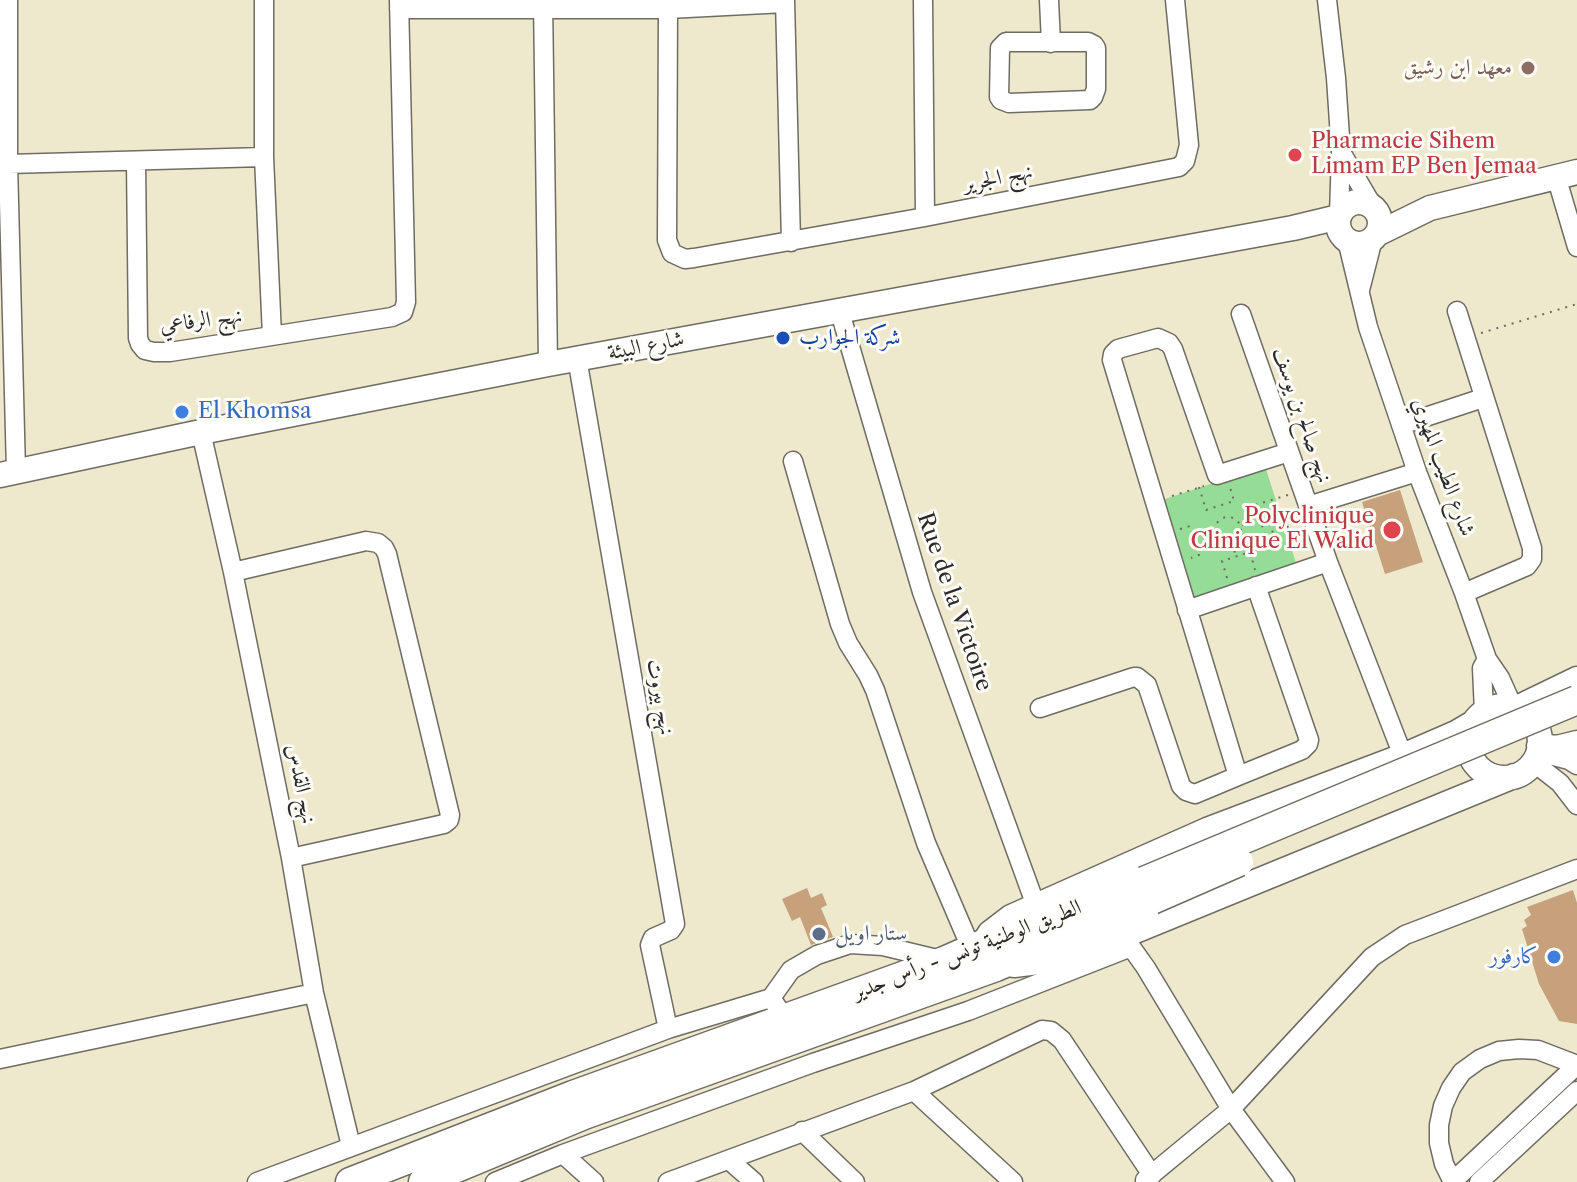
<!DOCTYPE html>
<meta charset="utf-8">
<style>
body{margin:0}
canvas{display:block;background:#eee8cc}
</style>
<canvas width="1577" height="1182"></canvas>
<script>
const g = document.querySelector('canvas').getContext('2d');
g.lineJoin = 'round';
function fillPath(path, color) {
  g.fillStyle = color;
  g.fill(path, 'evenodd');
}
function poly(rows) {
  const path = new Path2D();
  for (const r of rows) {
    if (r.length === 3) {
      path.moveTo(r[0] + r[2], r[1]);
      path.arc(r[0], r[1], r[2], 0, 2 * Math.PI);
      continue;
    }
    path.moveTo(r[0], r[1]);
    for (let i = 2; i < r.length; i += 2) path.lineTo(r[i], r[i + 1]);
  }
  return path;
}
function strokePath(path, color, width, dash) {
  g.strokeStyle = color;
  g.lineWidth = width;
  g.lineCap = dash ? 'butt' : 'round';
  g.setLineDash(dash || []);
  g.stroke(path);
}
function write(font, color, halo, rows, align = 'center') {
  g.font = font + ' "Libre Caslon Text",Amiri,serif';
  g.lineWidth = 6;
  g.setLineDash([]);
  g.textBaseline = 'middle';
  g.strokeStyle = halo;
  g.fillStyle = color;
  for (const [text, x, y, turn = 0] of rows) {
    g.save();
    g.translate(x, y);
    g.rotate((+turn || 0) * Math.PI / 180);
    g.textAlign = isNaN(turn) ? turn : align;
    if (halo) g.strokeText(text, 0, 0);
    g.fillText(text, 0, 0);
    g.restore();
  }
}
const green = poly([
 [1265,466,1296,563,1193,597,1162,500]
]);
const building = poly([
 [1400,490,1423,562,1385,574,1362,502],
 [807,888,811,898,822,893,827,905,821,908,833,937,811,945,800,917,792,921,782,899],
 [1573,890,1577,903,1577,1024,1559,1021,1539,984,1522,929,1527,926,1524,920,1531,915,1527,907]
]);
const path = poly([
 [1481,333,1577,304],
 [1199,487,1206,510,1234,501,1230,487],
 [1288,495,1255,505,1265,534,1296,524],
 [1172,496,1204,486],
 [1228,530,13],
 [1242,525,1259,520],
 [1180,529,1190,526,1199,555,1191,558],
 [1195,540,1215,534],
 [1232,543,1236,556],
 [1227,578,1222,561,1250,552,1255,570]
]);
const minor = poly([
 [8,0,8,164,16,471],
 [264,0,264,157,272,336],
 [543,0,548,364],
 [785,0,791,242],
 [923,0,925,217],
 [1049,0,1051,43],
 [1327,0,1336,78,1341,152,1339,215],
 [399,9,668,9,785,3],
 [668,9,667,240,672,253,685,259,694,258,925,217,1179,167,1185,161,1189,145,1175,0],
 [1006,42,1088,42,1094,45,1096,48,1096,89,1093,97,1090,100,1009,103,1001,100,999,97,1000,48,1006,42],
 [1341,152,1372,205],
 [136,161,138,338,140,344,145,350,154,352,170,352,392,317,403,312,406,302,399,0],
 [8,164,264,157],
 [1556,176,1577,247],
 [1347,240,1368,327,1417,472,1464,593,1487,659,1500,678,1513,707],
 [1360,290,1373,239],
 [839,309,922,592,1036,906],
 [1457,311,1532,548,1532,559,1527,566,1464,593],
 [1241,314,1328,562,1403,756],
 [577,358,675,924,671,930,653,938,650,945,668,1029],
 [1401,425,1483,398],
 [201,432,233,572,291,858,314,993,351,1146],
 [793,461,840,624,848,643,868,675,875,690,926,843,971,948],
 [1308,506,1417,472],
 [233,572,366,541,378,543,384,548,387,554,450,815,449,820,444,824,291,858],
 [1256,586,1309,740,1308,744,1302,750,1238,776,1112,360,1113,354,1118,349,1158,338,1169,343,1173,349,1217,475,1289,452],
 [1187,610,1328,562],
 [1040,708,1134,677,1137,677,1147,685,1181,786,1186,791,1195,794,1238,776],
 [1484,712,1482,668,1487,659],
 [1542,753,1569,760,1577,765],
 [1533,762,1560,783,1577,805],
 [1124,937,1146,968,1231,1109,1285,1182],
 [771,998,791,970,817,955,850,944,883,946,941,960],
 [0,1059,314,993],
 [914,1091,1013,1182],
 [802,1131,855,1182],
 [563,1154,594,1182],
 [729,1160,754,1182],
 [1145,1180,1231,1109,1372,957,1405,935,1577,869],
 [257,1182,668,1029,771,998,786,1020],
 [495,1182,563,1154,813,1063,968,1011,1131,947],
 [668,1182,914,1091,1042,1030,1051,1031,1062,1040,1152,1175],
 [1452,1182,1577,1065],
 [1453,1182,1444,1164,1439,1143,1439,1125,1443,1106,1451,1088,1462,1072,1480,1059,1499,1051,1519,1049,1538,1050,1577,1065],
 [1479,1182,1577,1091]
]);
const major = poly([
 [1359,223,21],
 [1377,234,1430,208,1577,172],
 [0,475,201,432,548,364,1293,228,1339,217],
 [1504,742,36],
 [1517,708,1577,679],
 [1539,746,1557,748,1577,743],
 [985,941,990,933,1011,917,1207,830,1403,756,1456,733,1473,723],
 [1014,965,1047,961,1123,936,1514,776]
]);
const highway = poly([
 [350,1182,573,1095,944,961,985,943,1042,922,1144,881],
 [423,1182,584,1115,996,967,1152,900]
]);
const highwayBridge = poly([
 [1144,881,1577,700],
 [1152,900,1239,862]
]);
const markers = [
 [1528,68,8,"#8d6e63"],
 [1295,155,8,"#e0444e"],
 [783,338,8,"#1a4fb4"],
 [182,412,8,"#3f7fe0"],
 [1392,530,10,"#e0444e"],
 [819,934,8,"#5c6f8a"],
 [1554,957,8,"#3f7fe0"]
];
const educationNames = [
 ["معهد ابن رشيق",1512,68]
];
const healthNames = [
 ["Pharmacie Sihem",1311,142],
 ["Limam EP Ben Jemaa",1311,167],
 ["Polyclinique",1374,517,"right"],
 ["Clinique El Walid",1374,542,"right"]
];
const streetNames = [
 ["نهج الجرير",998,178,-11],
 ["نهج الرفاعي",201,321,-7],
 ["شارع البيئة",646,346,-11],
 ["نهج صالح بن يوسف",1302,415,71],
 ["شارع الطيب المهيري",1443,467,70],
 ["Rue de la Victoire",954,602,71],
 ["نهج بيروت",660,697,80],
 ["نهج القدس",301,784,79],
 ["الطريق الوطنية تونس - رأس جدير",967,950,-21]
];
const transitNames = [
 ["شركة الجوارب",799,338]
];
const shopNames = [
 ["El Khomsa",198,412],
 ["كارفور",1538,957,"right"]
];
const serviceNames = [
 ["ستار اويل",835,934]
];
fillPath(green, '#95dc96');
fillPath(building, '#c7a17c');
strokePath(minor, '#6f6d63', 21);
strokePath(major, '#6f6d63', 27);
strokePath(highway, '#6f6d63', 31);
strokePath(path, '#6f6d63', 2, [2, 6]);
strokePath(minor, '#fff', 18);
strokePath(major, '#fff', 24);
strokePath(highway, '#fff', 28);
strokePath(highwayBridge, '#6f6d63', 31, []);
strokePath(highwayBridge, '#fff', 28);
for (const [x, y, r, color] of markers) {
  const dot = new Path2D();
  dot.arc(x, y, r, 0, 2 * Math.PI);
  g.fillStyle = color;
  g.fill(dot);
  strokePath(dot, '#fdfcf7', 3);
}
write('22px', '#785e54', '#fdfcf7', educationNames, 'right');
write('22px', '#be3a42', '#fdfcf7', healthNames, 'left');
write('22px', '#2b2b2b', '#fdfcf7', streetNames);
write('22px', '#164399', '#fdfcf7', transitNames, 'left');
write('22px', '#366cbe', '#fdfcf7', shopNames, 'left');
write('22px', '#4e5e75', '#fdfcf7', serviceNames, 'left');
</script>
